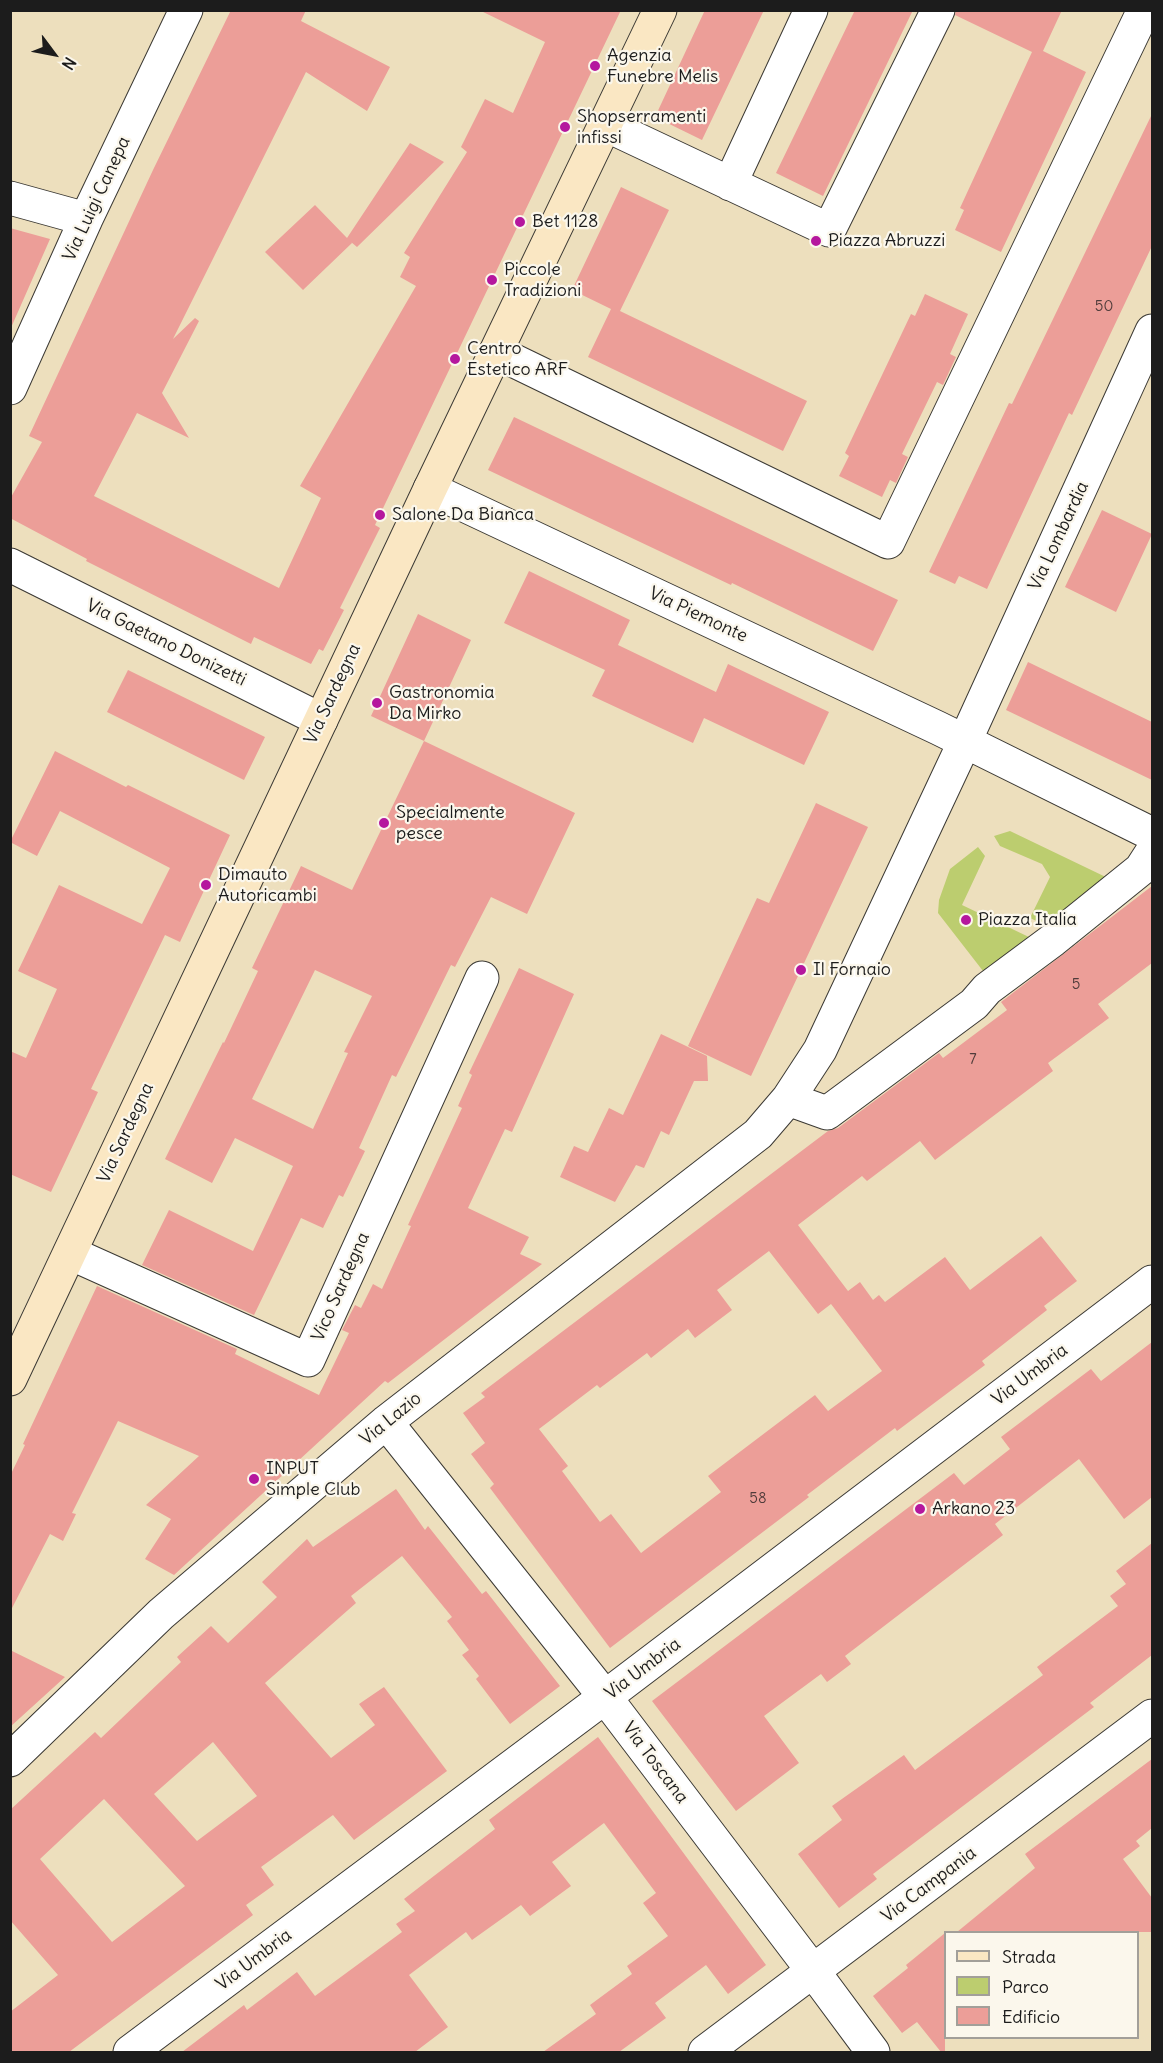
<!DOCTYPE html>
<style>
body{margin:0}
#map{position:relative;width:1163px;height:2063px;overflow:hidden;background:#eddfbd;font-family:Delius,sans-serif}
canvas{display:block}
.frame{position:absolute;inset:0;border:12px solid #1c1c1c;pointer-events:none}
.legend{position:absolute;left:944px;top:1931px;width:195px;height:108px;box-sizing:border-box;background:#fbf7ec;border:2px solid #a29f99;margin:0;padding:8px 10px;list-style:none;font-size:18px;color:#1c1c1c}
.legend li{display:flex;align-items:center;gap:12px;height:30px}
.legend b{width:30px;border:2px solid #a29f99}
.north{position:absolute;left:24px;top:24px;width:60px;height:60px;-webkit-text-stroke:4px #fbf7ec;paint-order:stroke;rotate:122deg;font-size:16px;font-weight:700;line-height:24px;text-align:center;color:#1c1c1c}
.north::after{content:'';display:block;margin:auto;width:21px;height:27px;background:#1c1c1c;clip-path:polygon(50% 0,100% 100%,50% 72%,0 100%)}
</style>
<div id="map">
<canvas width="1163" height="2063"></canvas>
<div class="frame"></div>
<ul class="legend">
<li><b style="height:8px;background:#fae7c3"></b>Strada</li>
<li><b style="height:16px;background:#bccd6f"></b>Parco</li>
<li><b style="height:16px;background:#ec9e98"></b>Edificio</li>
</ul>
<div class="north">N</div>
</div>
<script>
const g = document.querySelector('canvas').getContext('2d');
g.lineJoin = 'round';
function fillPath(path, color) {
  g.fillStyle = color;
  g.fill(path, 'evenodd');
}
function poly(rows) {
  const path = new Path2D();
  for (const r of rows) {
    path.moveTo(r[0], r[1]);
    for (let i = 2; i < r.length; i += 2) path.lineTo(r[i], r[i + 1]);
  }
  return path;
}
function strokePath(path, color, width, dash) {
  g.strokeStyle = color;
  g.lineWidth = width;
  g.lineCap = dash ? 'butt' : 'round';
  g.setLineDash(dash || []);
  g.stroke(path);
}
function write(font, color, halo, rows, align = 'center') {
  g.font = font + ' Delius,sans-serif';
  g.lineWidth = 4.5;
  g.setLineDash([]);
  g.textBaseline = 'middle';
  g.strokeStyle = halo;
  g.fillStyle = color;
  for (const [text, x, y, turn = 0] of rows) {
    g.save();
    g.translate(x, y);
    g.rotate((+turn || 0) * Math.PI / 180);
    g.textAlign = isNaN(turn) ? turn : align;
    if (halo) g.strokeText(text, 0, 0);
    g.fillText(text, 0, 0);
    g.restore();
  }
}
const green = poly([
 [1010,831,1112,880,1049,927,1030,918,1050,877,1042,864,1000,846,994,836],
 [978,847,985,856,962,905,1031,938,983,971,938,913,939,900,950,869]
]);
const building = poly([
 [231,10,306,10,301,21,390,67,367,111,306,72,173,339,195,318,199,321,162,393,189,438,137,413,94,496,279,588,321,498,300,486,416,286,400,277,410,257,404,253,467,152,461,147,485,99,513,113,545,42,479,10,621,10,375,525,380,528,340,608,344,610,323,651,319,649,311,664,254,637,251,644,86,561,87,559,10,518,10,499,42,442,29,436,153,170],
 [705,10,764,10,702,140,655,117],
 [855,10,913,10,823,196,776,173],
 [956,10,1062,10,1043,51,1086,72,1001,252,955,230,964,210,960,208,1032,52,955,15],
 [1152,114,1152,246,1072,415,1069,413,987,589,959,576,955,584,929,572,1009,403,1012,404],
 [410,143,444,162,357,247,351,242,352,243,303,290,265,252,315,205,347,238],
 [621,187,669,210,620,311,807,401,783,451,588,357,611,309,572,290],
 [10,228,50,239,10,330],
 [925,294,968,314,950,354,956,357,943,385,937,382,902,454,908,457,896,483,890,480,882,497,839,476,849,456,845,453,911,314,915,316],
 [514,417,898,600,873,651,732,583,731,585,488,470],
 [1102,510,1152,534,1116,612,1065,587],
 [529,571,630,620,618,645,716,692,728,664,829,712,804,765,704,718,693,743,592,696,605,670,504,623],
 [418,614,471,640,424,741,371,716],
 [1028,662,1152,722,1152,780,1006,710],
 [128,670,265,737,244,780,107,712],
 [424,741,575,813,527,914,491,897,455,967,451,965,396,1077,392,1075,359,1148,365,1151,343,1197,339,1195,323,1228,301,1218,254,1315,142,1265,169,1210,253,1251,293,1166,235,1138,212,1183,165,1159,223,1042,224,1043,258,971,252,968,301,866,352,890],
 [315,970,372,996,344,1052,348,1053,313,1129,252,1099],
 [55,751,126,787,128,785,230,835,180,942,165,935,91,1089,98,1092,51,1192,10,1174,10,1051,26,1058,57,989,18,971,59,885,142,924,170,868,60,811,37,856,10,842],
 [816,803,868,827,751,1076,688,1046,757,898,769,903],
 [1152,886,1152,963,1098,1004,1109,1018,1048,1063,1053,1071,935,1160,920,1141,867,1181,862,1176,798,1225,848,1291,860,1282,873,1300,879,1295,885,1302,945,1257,970,1290,1041,1236,1077,1281,1044,1306,1047,1310,982,1361,985,1365,897,1431,895,1428,807,1495,809,1497,610,1648,490,1488,494,1484,471,1454,485,1443,463,1413,485,1397,481,1393,828,1131,838,1128,939,1053,943,1058,1007,1010,1001,1002],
 [769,1251,818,1314,831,1304,882,1371,828,1411,815,1395,708,1476,721,1492,641,1553,611,1514,600,1522,562,1471,568,1466,539,1429,597,1385,600,1388,647,1353,651,1358,688,1329,695,1338,732,1310,717,1290],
 [519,968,574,994,512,1132,505,1129,468,1208,529,1237,520,1254,542,1264,388,1383,385,1381,174,1575,145,1559,171,1519,146,1505,199,1456,118,1421,72,1513,76,1514,63,1541,50,1534,10,1612,10,1476,25,1445,23,1444,97,1286,237,1349,235,1354,319,1395,349,1333,342,1330,355,1305,361,1308,373,1284,382,1289,411,1226,408,1225,462,1108,458,1106,472,1075,469,1073],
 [661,1034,707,1056,708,1081,694,1081,669,1135,661,1131,644,1168,636,1165,615,1202,560,1177,574,1146,588,1152,609,1108,623,1115],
 [1152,1342,1152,1497,1124,1519,1079,1459,995,1524,1003,1535,845,1656,851,1664,827,1682,821,1674,764,1716,799,1763,736,1811,652,1701,954,1473,964,1485,1010,1449,1001,1437,1091,1369,1101,1381],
 [396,1489,425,1530,428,1526,482,1594,486,1591,560,1686,510,1724,476,1679,479,1676,462,1655,469,1650,447,1621,452,1617,402,1556,351,1596,356,1603,265,1683,331,1758,375,1725,359,1704,384,1687,447,1771,354,1840,333,1815,261,1867,274,1885,246,1905,253,1915,69,2052,10,2052,10,2012,58,1975,10,1920,10,1810,95,1732,101,1738,181,1662,177,1657,211,1626,228,1643,277,1597,262,1582,307,1539,313,1547],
 [213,1742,257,1796,197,1841,154,1794],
 [104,1799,185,1886,112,1942,40,1859],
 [1152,1543,1152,1655,1090,1703,1094,1707,873,1874,877,1879,839,1908,798,1854,842,1820,832,1806,904,1755,915,1770,1043,1675,1037,1667,1118,1606,1110,1596,1126,1584,1116,1571],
 [10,1650,65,1677,10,1727],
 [598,1737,766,1965,728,1994,706,1965,655,2003,666,2018,619,2052,543,2052,596,2014,590,2005,632,1974,627,1966,668,1936,643,1903,656,1893,604,1823,552,1862,571,1886,530,1916,521,1905,472,1940,466,1932,409,1975,448,2027,415,2052,182,2052,244,2005,247,2010,297,1972,315,1996,402,1932,396,1924,415,1911,404,1899,495,1829,489,1820],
 [1152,1759,1152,1828,1136,1841,1140,1846,1123,1859,1152,1898,1152,1932,957,1932,1035,1868,1025,1854],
 [945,1933,945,2052,941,2052,917,2022,902,2033,873,1996,908,1968,906,1965]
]);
const street = poly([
 [606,125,829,230,938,10],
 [730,184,811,10],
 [10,198,86,219],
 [496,352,888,542,1144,10],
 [10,388,86,219,186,10],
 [430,489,938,728,1152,834],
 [10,565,321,720],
 [788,1099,827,1113,974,1004,987,989,1053,940,1141,869,1152,852],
 [70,1253,308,1360,482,978],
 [386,1422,605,1697,813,1971,873,2052],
 [10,1760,161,1614,386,1422,758,1134,788,1099,820,1050,965,741,1152,331],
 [130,2052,605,1697,1152,1282],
 [705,2052,1152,1716]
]);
const secondary = poly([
 [10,1379,430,489,660,10]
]);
const markers = [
 [595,66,6,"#b5179e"],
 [565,127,6,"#b5179e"],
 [520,222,6,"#b5179e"],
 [816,241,6,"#b5179e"],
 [492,280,6,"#b5179e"],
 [455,359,6,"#b5179e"],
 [380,515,6,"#b5179e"],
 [377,703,6,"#b5179e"],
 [384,823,6,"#b5179e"],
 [206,885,6,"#b5179e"],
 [966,920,6,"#b5179e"],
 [801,970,6,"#b5179e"],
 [254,1479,6,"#b5179e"],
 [920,1509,6,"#b5179e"]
];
const numberNames = [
 ["50",1104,307],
 ["5",1076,985],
 ["7",973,1060],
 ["58",758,1499]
];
const poiNames = [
 ["Agenzia",607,56],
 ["Funebre Melis",607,77],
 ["Shopserramenti",577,117],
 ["infissi",577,138],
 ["Bet 1128",532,222],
 ["Piazza Abruzzi",828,241],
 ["Piccole",504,270],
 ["Tradizioni",504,291],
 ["Centro",467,349],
 ["Estetico ARF",467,370],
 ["Salone Da Bianca",392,515],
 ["Gastronomia",389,693],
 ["Da Mirko",389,714],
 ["Specialmente",396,813],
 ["pesce",396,834],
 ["Dimauto",218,875],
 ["Autoricambi",218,896],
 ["Piazza Italia",978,920],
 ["Il Fornaio",813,970],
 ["INPUT",266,1469],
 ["Simple Club",266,1490],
 ["Arkano 23",932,1509]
];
const streetNames = [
 ["Via Luigi Canepa",97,199,-65],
 ["Via Lombardia",1059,536,-65],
 ["Via Piemonte",698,615,25],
 ["Via Gaetano Donizetti",166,643,26],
 ["Via Sardegna",333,694,-65],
 ["Via Sardegna",126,1133,-65],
 ["Vico Sardegna",341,1287,-66],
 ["Via Umbria",1030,1375,-37],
 ["Via Lazio",391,1419,-39],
 ["Via Umbria",643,1669,-37],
 ["Via Toscana",655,1763,53],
 ["Via Campania",929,1885,-37],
 ["Via Umbria",254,1960,-37]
];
fillPath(green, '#bccd6f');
fillPath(building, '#ec9e98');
strokePath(street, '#3b3934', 35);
strokePath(secondary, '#3b3934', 35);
strokePath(street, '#fff', 33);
strokePath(secondary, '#fae7c3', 33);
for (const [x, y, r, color] of markers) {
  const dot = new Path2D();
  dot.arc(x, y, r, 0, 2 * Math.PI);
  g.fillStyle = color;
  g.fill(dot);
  strokePath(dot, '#fbf7ec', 2);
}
write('15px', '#503c3b', null, numberNames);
write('18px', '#1c1c1c', '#fbf7ec', poiNames, 'left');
write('18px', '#1c1c1c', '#fbf7ec', streetNames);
</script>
